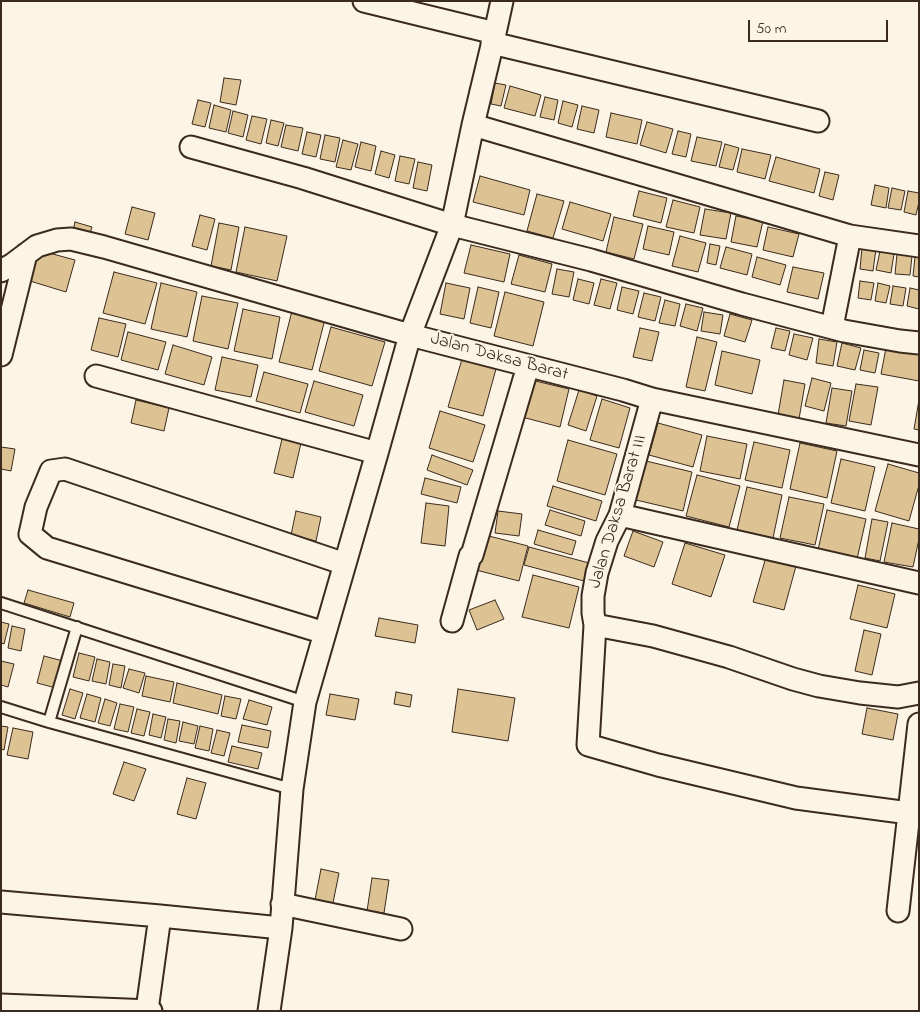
<!DOCTYPE html>
<style>
body{margin:0}
#map{position:relative;width:920px;height:1012px;overflow:hidden;background:#fcf5e5;font-family:"Indie Flower",sans-serif}
canvas{display:block}
.frame{position:absolute;inset:0;border:2px solid #3b2a1e;pointer-events:none}
.scale{position:absolute;left:748px;top:20px;width:140px;height:22px;box-sizing:border-box;border:2px solid #3b2a1e;border-top:0;padding-left:6px;font-size:15px;line-height:18px;white-space:nowrap;color:#3b2a1e;-webkit-text-stroke:4px #fcf5e5;paint-order:stroke}
</style>
<div id="map">
<canvas width="920" height="1012"></canvas>
<div class="frame"></div>
<div class="scale">50 m</div>
</div>
<script>
const g = document.querySelector('canvas').getContext('2d');
g.lineJoin = 'round';
function fillPath(path, color) {
  g.fillStyle = color;
  g.fill(path, 'evenodd');
}
function poly(rows) {
  const path = new Path2D();
  for (const r of rows) {
    path.moveTo(r[0], r[1]);
    for (let i = 2; i < r.length; i += 2) path.lineTo(r[i], r[i + 1]);
  }
  return path;
}
function strokePath(path, color, width, dash) {
  g.strokeStyle = color;
  g.lineWidth = width;
  g.lineCap = dash ? 'butt' : 'round';
  g.setLineDash(dash || []);
  g.stroke(path);
}
function write(font, color, halo, rows, align = 'center') {
  g.font = font + ' "Indie Flower",sans-serif';
  g.lineWidth = 4;
  g.setLineDash([]);
  g.textBaseline = 'middle';
  g.strokeStyle = halo;
  g.fillStyle = color;
  for (const [text, x, y, turn = 0] of rows) {
    g.save();
    g.translate(x, y);
    g.rotate((+turn || 0) * Math.PI / 180);
    g.textAlign = isNaN(turn) ? turn : align;
    if (halo) g.strokeText(text, 0, 0);
    g.fillText(text, 0, 0);
    g.restore();
  }
}
const building = poly([
 [224,78,241,80,236,105,220,102,224,78],
 [495,83,506,85,501,106,491,104,495,83],
 [510,86,541,95,535,116,504,108,510,86],
 [545,97,558,100,554,120,540,117,545,97],
 [198,100,211,103,205,127,192,124,198,100],
 [563,101,578,105,572,127,558,123,563,101],
 [214,105,231,110,226,132,209,128,214,105],
 [582,106,599,110,594,133,577,129,582,106],
 [233,111,248,115,243,137,228,133,233,111],
 [611,113,642,120,637,144,606,137,611,113],
 [252,116,267,119,261,144,246,140,252,116],
 [271,120,284,123,278,146,266,143,271,120],
 [647,122,673,129,666,153,640,145,647,122],
 [286,125,303,128,298,151,281,147,286,125],
 [678,131,691,134,686,157,672,154,678,131],
 [307,132,321,135,316,157,302,154,307,132],
 [325,135,340,138,335,162,320,159,325,135],
 [697,137,722,142,716,166,691,161,697,137],
 [343,140,358,144,351,170,336,167,343,140],
 [361,142,376,146,371,171,355,167,361,142],
 [725,144,739,148,733,170,719,167,725,144],
 [742,149,771,155,765,179,737,172,742,149],
 [381,151,395,155,389,178,375,174,381,151],
 [400,156,415,159,409,184,395,181,400,156],
 [776,157,820,169,814,193,769,181,776,157],
 [418,162,432,165,427,191,413,188,418,162],
 [825,172,839,175,833,200,819,196,825,172],
 [480,176,530,190,524,215,473,202,480,176],
 [875,185,889,188,886,208,871,205,875,185],
 [892,188,905,191,901,210,888,208,892,188],
 [639,191,667,198,661,223,633,216,639,191],
 [908,191,919,193,919,202,916,215,904,212,908,191],
 [537,194,564,201,553,238,527,231,537,194],
 [673,200,700,207,694,233,666,227,673,200],
 [570,202,611,214,603,241,562,229,570,202],
 [132,207,155,213,148,240,125,234,132,207],
 [705,209,731,213,726,239,700,235,705,209],
 [200,215,215,219,207,250,192,246,200,215],
 [736,216,763,221,757,247,731,242,736,216],
 [614,217,643,224,634,259,606,252,614,217],
 [75,222,92,227,88,240,72,235,75,222],
 [219,223,239,227,231,270,211,266,219,223],
 [648,226,674,232,669,255,643,249,648,226],
 [245,227,287,236,277,281,236,272,245,227],
 [768,227,799,234,793,257,763,250,768,227],
 [680,236,706,243,698,272,672,266,680,236],
 [710,244,720,246,716,265,707,263,710,244],
 [471,245,510,254,504,282,464,273,471,245],
 [726,247,752,254,747,275,720,268,726,247],
 [862,247,876,249,873,271,860,269,862,247],
 [38,250,75,260,66,292,30,281,38,250],
 [880,251,894,254,891,273,876,270,880,251],
 [897,254,912,256,910,275,895,274,897,254],
 [519,255,552,264,545,292,511,284,519,255],
 [757,257,786,265,780,285,752,277,757,257],
 [915,257,919,257,919,277,913,276,915,257],
 [793,267,824,273,818,299,787,292,793,267],
 [557,269,574,272,569,297,552,294,557,269],
 [114,272,157,283,145,324,103,313,114,272],
 [578,279,594,283,589,304,573,300,578,279],
 [601,279,617,283,610,309,594,305,601,279],
 [860,281,874,283,871,300,858,298,860,281],
 [161,283,197,292,187,337,151,329,161,283],
 [446,283,470,288,464,319,440,314,446,283],
 [878,283,890,286,886,303,875,301,878,283],
 [893,286,906,288,903,306,890,304,893,286],
 [478,287,499,292,491,328,470,323,478,287],
 [622,287,639,291,633,314,617,310,622,287],
 [910,288,919,290,919,309,907,306,910,288],
 [505,292,544,302,533,346,494,336,505,292],
 [644,293,661,297,655,321,638,317,644,293],
 [202,296,238,303,228,349,193,341,202,296],
 [665,300,680,304,675,326,659,323,665,300],
 [686,304,703,308,697,331,680,326,686,304],
 [243,309,280,317,272,359,234,351,243,309],
 [292,311,325,319,312,370,279,362,292,311],
 [704,312,723,315,720,334,701,331,704,312],
 [730,314,752,320,745,342,724,336,730,314],
 [99,318,126,324,118,357,91,350,99,318],
 [331,327,385,342,372,386,319,371,331,327],
 [640,328,659,332,652,361,633,357,640,328],
 [776,328,790,331,785,351,771,348,776,328],
 [128,332,166,342,158,370,121,360,128,332],
 [794,334,813,338,807,360,789,355,794,334],
 [697,337,717,342,705,391,686,387,697,337],
 [819,339,837,342,833,366,816,363,819,339],
 [842,343,861,348,855,370,837,366,842,343],
 [173,345,212,357,204,385,165,374,173,345],
 [886,348,919,354,919,381,881,374,886,348],
 [864,350,879,353,875,373,860,370,864,350],
 [722,351,760,360,752,394,715,385,722,351],
 [222,357,258,365,251,397,215,390,222,357],
 [462,359,496,369,483,416,448,407,462,359],
 [264,372,308,384,300,413,256,401,264,372],
 [812,378,831,383,824,411,805,406,812,378],
 [527,379,569,389,560,427,518,416,527,379],
 [784,380,805,384,799,419,778,415,784,380],
 [314,381,363,395,354,426,305,412,314,381],
 [856,384,878,387,871,425,849,421,856,384],
 [832,388,852,391,846,426,826,423,832,388],
 [579,390,597,396,586,431,568,425,579,390],
 [602,399,630,408,619,448,590,440,602,399],
 [136,400,169,408,164,431,131,423,136,400],
 [919,400,919,430,914,429,919,400],
 [440,411,485,425,473,462,429,448,440,411],
 [658,423,702,435,693,467,649,455,658,423],
 [707,436,747,444,740,479,700,471,707,436],
 [282,439,301,443,293,478,274,473,282,439],
 [568,440,617,454,605,495,557,481,568,440],
 [754,442,790,450,782,488,745,480,754,442],
 [800,443,837,451,827,498,790,489,800,443],
 [1,447,15,449,11,471,1,469,1,447],
 [432,455,473,470,467,485,427,470,432,455],
 [841,459,875,467,865,511,831,503,841,459],
 [646,461,692,472,683,511,636,500,646,461],
 [888,464,919,473,919,485,909,521,875,511,888,464],
 [697,475,740,486,729,527,686,516,697,475],
 [425,478,461,487,457,503,421,494,425,478],
 [553,486,602,501,596,521,547,506,553,486],
 [747,487,782,495,773,538,737,530,747,487],
 [789,497,824,504,815,545,780,538,789,497],
 [426,503,449,506,445,546,421,543,426,503],
 [550,510,585,521,581,536,545,525,550,510],
 [827,510,866,519,857,559,818,550,827,510],
 [296,511,321,517,316,541,291,535,296,511],
 [498,511,522,514,519,536,495,533,498,511],
 [872,519,888,522,880,561,865,558,872,519],
 [892,523,919,529,919,539,913,567,884,562,892,523],
 [538,530,576,541,572,555,534,544,538,530],
 [633,531,663,542,654,567,624,556,633,531],
 [481,534,528,546,519,581,472,569,481,534],
 [685,543,725,555,711,597,672,584,685,543],
 [529,547,593,564,588,582,524,565,529,547],
 [766,557,796,566,784,610,753,602,766,557],
 [533,575,579,587,569,628,522,617,533,575],
 [858,585,895,594,887,628,850,619,858,585],
 [28,590,74,603,70,617,24,603,28,590],
 [495,600,504,619,477,630,469,610,495,600],
 [379,618,418,625,415,643,375,636,379,618],
 [1,622,9,624,4,644,1,643,1,622],
 [12,626,25,629,21,651,8,648,12,626],
 [864,630,881,634,872,675,855,671,864,630],
 [79,653,95,657,89,681,73,677,79,653],
 [44,656,63,661,56,688,37,683,44,656],
 [97,659,110,662,106,684,92,681,97,659],
 [1,661,14,664,8,687,1,685,1,661],
 [113,664,125,666,121,688,109,685,113,664],
 [129,669,145,673,139,693,123,688,129,669],
 [146,676,174,682,170,702,142,696,146,676],
 [177,683,222,695,218,714,173,703,177,683],
 [70,689,83,693,75,719,62,715,70,689],
 [458,689,515,698,508,741,452,732,458,689],
 [396,692,412,695,410,707,394,704,396,692],
 [87,694,101,698,95,722,80,718,87,694],
 [330,694,359,699,355,720,326,715,330,694],
 [225,696,241,699,236,719,221,716,225,696],
 [105,699,117,703,110,726,98,723,105,699],
 [249,700,272,707,267,725,243,719,249,700],
 [120,704,134,707,128,732,114,729,120,704],
 [867,708,898,714,893,740,862,734,867,708],
 [137,709,150,712,144,736,131,733,137,709],
 [153,714,166,717,161,738,149,735,153,714],
 [168,719,180,721,176,743,164,740,168,719],
 [183,722,198,726,194,744,179,741,183,722],
 [242,725,271,731,268,748,238,742,242,725],
 [1,726,8,727,4,750,1,749,1,726],
 [200,726,213,729,209,751,195,748,200,726],
 [13,728,33,732,28,759,7,755,13,728],
 [217,730,230,733,224,756,211,753,217,730],
 [232,746,262,753,258,769,228,762,232,746],
 [124,762,146,769,134,801,113,794,124,762],
 [187,778,206,783,196,819,177,814,187,778],
 [321,869,339,873,333,903,315,900,321,869],
 [372,878,389,880,384,913,367,911,372,878]
]);
const lane = poly([
 [1,603,305,702],
 [1,707,49,722,292,789],
 [49,722,77,627]
]);
const street = poly([
 [495,33,502,1],
 [492,43,818,121],
 [473,125,850,236,919,246],
 [191,147,303,178,452,225,473,125,495,33,364,1],
 [1,271,13,264,37,246,57,240,71,239,104,247,410,335,623,390,652,399,919,455],
 [832,327,850,236],
 [1,355,26,254],
 [96,376,377,453],
 [620,515,919,583],
 [452,621,470,556,472,555,528,366],
 [595,625,593,613,593,596,597,573,607,541,620,515,652,399],
 [325,633,47,548,30,534,36,507,51,471,65,469,345,564],
 [909,813,796,798,658,765,588,745,595,625,653,636,729,657,793,679,819,686,860,693,898,697,919,693],
 [1,902,160,916,281,928],
 [282,904,401,929],
 [898,911,919,724],
 [1,1005,151,1011],
 [147,1010,160,916],
 [269,1011,281,928,292,789,305,702,377,453,410,335,452,225,591,260,742,304,844,331,900,341,919,343]
]);
const streetNames = [
 ["Jalan Daksa Barat",499,358,15],
 ["Jalan Daksa Barat III",619,512,-73]
];
fillPath(building, '#ddc393');
strokePath(building, '#3b2a1e', 1);
strokePath(lane, '#3b2a1e', 14);
strokePath(street, '#3b2a1e', 25);
strokePath(lane, '#fcf5e5', 10);
strokePath(street, '#fcf5e5', 21);
write('18px', '#3b2a1e', '#fcf5e5', streetNames);
</script>
